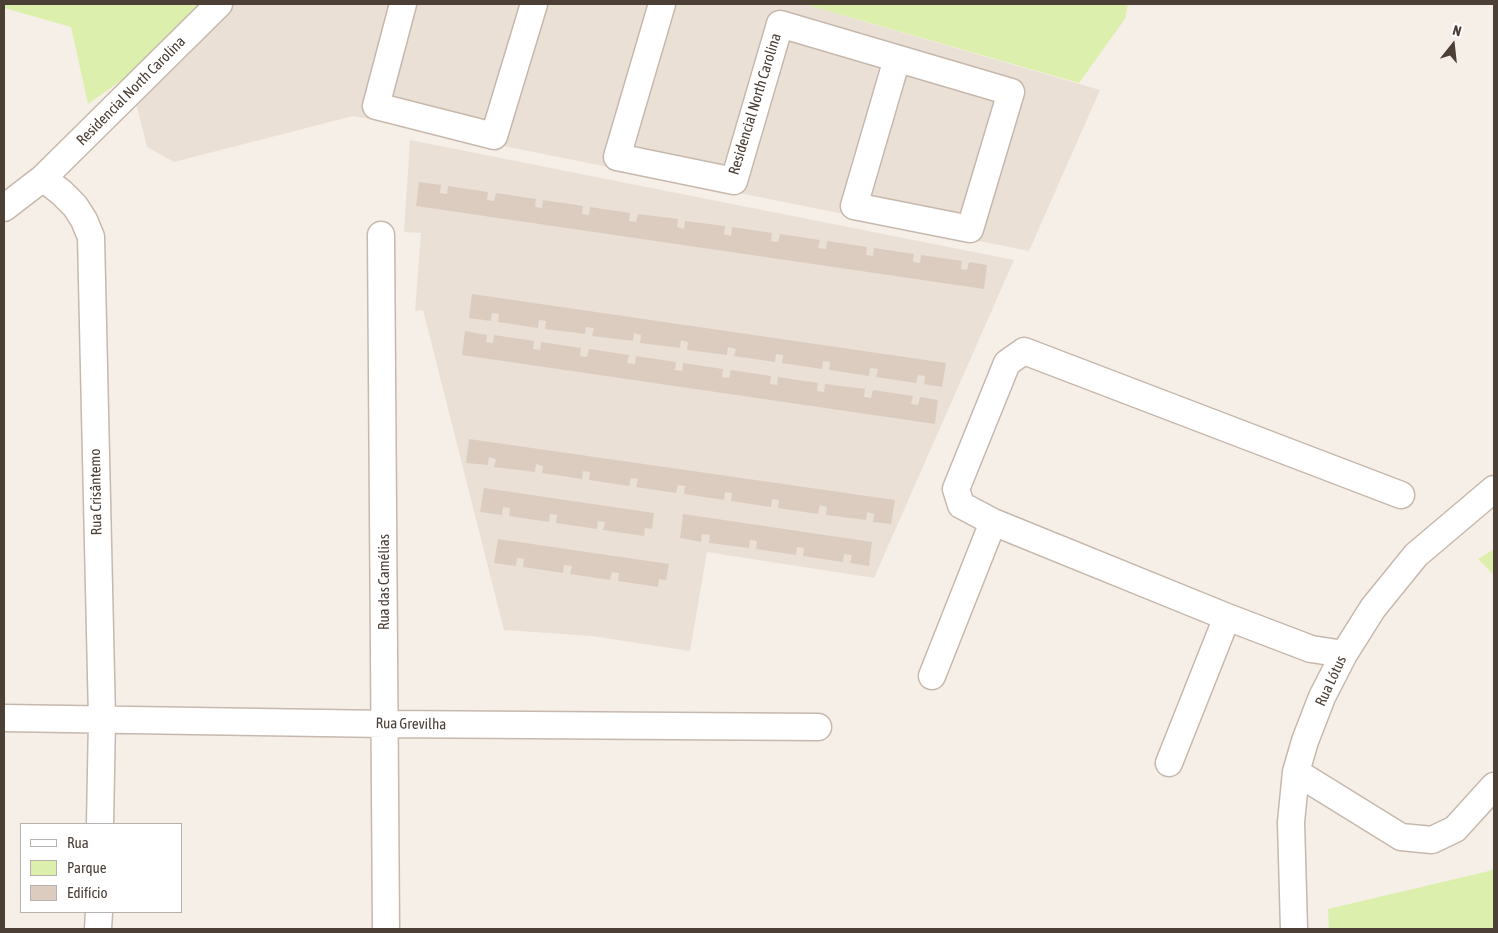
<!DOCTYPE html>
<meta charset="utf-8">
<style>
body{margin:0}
#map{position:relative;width:1498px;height:933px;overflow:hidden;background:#f6efe8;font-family:"Asap Condensed",sans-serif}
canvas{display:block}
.frame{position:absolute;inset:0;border:5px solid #4b3f36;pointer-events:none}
.legend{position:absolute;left:20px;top:823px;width:162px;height:90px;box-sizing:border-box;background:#fff;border:1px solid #b7b2af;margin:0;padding:6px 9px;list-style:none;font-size:15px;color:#4b3f36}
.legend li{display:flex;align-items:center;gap:10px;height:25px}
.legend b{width:25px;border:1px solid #b7b2af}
.north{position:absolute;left:1428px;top:20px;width:50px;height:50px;-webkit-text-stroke:4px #fff;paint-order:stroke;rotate:16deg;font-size:14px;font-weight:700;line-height:20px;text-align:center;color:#4b3f36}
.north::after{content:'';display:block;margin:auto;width:18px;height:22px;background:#4b3f36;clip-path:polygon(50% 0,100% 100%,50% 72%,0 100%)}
</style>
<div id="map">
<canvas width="1498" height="933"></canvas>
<div class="frame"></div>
<ul class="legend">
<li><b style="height:6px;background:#fff"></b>Rua</li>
<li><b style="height:14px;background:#ddefad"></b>Parque</li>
<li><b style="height:14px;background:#dcccbf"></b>Edifício</li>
</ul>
<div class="north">N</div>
</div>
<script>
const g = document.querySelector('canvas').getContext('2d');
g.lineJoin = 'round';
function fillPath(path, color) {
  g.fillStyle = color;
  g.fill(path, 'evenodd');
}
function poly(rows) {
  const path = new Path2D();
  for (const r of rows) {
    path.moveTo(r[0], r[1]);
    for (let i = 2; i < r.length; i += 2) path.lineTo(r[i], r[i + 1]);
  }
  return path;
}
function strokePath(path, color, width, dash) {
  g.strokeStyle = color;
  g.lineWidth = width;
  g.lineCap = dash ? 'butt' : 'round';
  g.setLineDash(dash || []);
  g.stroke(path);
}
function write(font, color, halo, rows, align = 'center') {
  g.font = font + ' "Asap Condensed",sans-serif';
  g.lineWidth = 4;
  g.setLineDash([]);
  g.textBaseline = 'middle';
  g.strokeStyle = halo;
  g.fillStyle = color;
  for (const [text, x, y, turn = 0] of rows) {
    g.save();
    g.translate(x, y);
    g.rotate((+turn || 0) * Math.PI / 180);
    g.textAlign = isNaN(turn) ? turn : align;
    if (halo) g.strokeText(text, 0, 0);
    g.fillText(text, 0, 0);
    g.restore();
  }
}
const residential = poly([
 [203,4,804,4,1100,90,1029,251,353,116,174,162,147,147,129,75],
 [410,140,1014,260,874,578,707,552,690,651,592,636,504,630,423,310,415,311,421,233,404,232]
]);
const green = poly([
 [4,4,203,4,129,75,88,104,71,27,4,8],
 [804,4,1128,4,1125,19,1079,83],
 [1494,549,1494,575,1478,559],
 [1494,868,1494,929,1329,929,1328,909,1489,871]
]);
const building = poly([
 [419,182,441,185,440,193,447,194,448,186,488,192,487,200,494,201,496,193,536,199,535,207,542,208,543,200,583,206,582,214,589,215,590,207,630,213,629,221,636,222,638,214,678,219,677,227,684,229,685,221,725,226,724,234,731,236,732,227,772,233,771,241,778,242,780,234,820,240,818,248,826,249,827,241,867,247,866,255,873,256,874,248,914,254,913,262,920,263,921,255,962,261,961,269,967,270,969,262,987,265,984,289,416,206],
 [472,294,946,363,942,387,924,384,925,376,918,375,916,383,876,377,878,369,870,368,869,376,829,370,830,362,823,361,822,369,782,363,783,355,776,354,775,362,734,356,736,349,728,347,727,355,687,350,688,342,681,340,680,348,640,343,641,335,634,333,633,341,592,336,594,328,586,327,585,334,545,329,546,321,539,320,538,328,498,322,499,314,492,313,491,321,469,318],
 [465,331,487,335,486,342,493,343,494,335,534,341,533,349,540,350,541,342,581,348,580,356,587,357,589,349,629,355,627,363,635,364,636,356,676,362,675,370,682,371,683,363,723,369,722,377,729,378,731,370,771,376,770,384,777,385,778,377,818,383,817,391,824,392,825,384,865,389,864,397,871,398,873,390,913,396,911,404,918,405,920,397,938,400,935,424,462,355],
 [469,439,895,500,891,524,873,522,874,514,867,512,866,520,826,515,827,507,820,505,818,514,778,508,779,500,772,499,771,507,731,501,732,493,725,492,724,500,684,494,685,486,678,485,676,493,636,487,638,479,631,478,629,486,589,480,590,472,583,471,582,479,542,473,543,466,536,464,535,472,494,467,496,459,489,457,488,465,466,463],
 [484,488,654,513,652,529,645,528,644,536,603,530,605,522,598,521,597,529,556,523,557,515,550,514,549,522,509,516,510,508,503,507,502,515,480,512],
 [683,514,872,542,869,566,850,563,852,555,844,554,843,562,803,556,804,548,797,547,796,555,756,549,757,541,750,540,749,548,709,543,710,535,702,534,701,542,680,538],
 [498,539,669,564,666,580,659,579,658,587,618,581,619,573,612,572,610,580,570,574,572,566,564,565,563,573,523,567,524,559,517,558,516,566,494,563]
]);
const minor = poly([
 [403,4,376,106,494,136,534,4],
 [662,4,617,157,734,181,780,24,1011,92,970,229,854,206,897,59],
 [43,178,62,193,75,206,84,220,91,237,102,719,100,824],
 [4,208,43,178,219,4],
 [381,235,386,929],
 [1344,654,1311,649,1227,617,993,522,961,505,956,489,1007,363,1024,351,1401,495],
 [932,676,993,522],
 [4,718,385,724,818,727],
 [1169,763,1227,617],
 [1296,772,1401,837,1432,840,1455,829,1494,786],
 [98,929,99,912],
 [1294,929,1291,822,1296,772,1305,741,1322,697,1344,654,1373,608,1416,555,1494,489]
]);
const streetNames = [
 ["Residencial North Carolina",131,91,-45],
 ["Residencial North Carolina",755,104,-73],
 ["Rua Crisântemo",96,492,-91],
 ["Rua das Camélias",384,582,-90],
 ["Rua Lótus",1331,681,-65],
 ["Rua Grevilha",411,724,1]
];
fillPath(residential, '#eae0d6');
fillPath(green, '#ddefad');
fillPath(building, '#dcccbf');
strokePath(minor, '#c6b8ac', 29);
strokePath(minor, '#fff', 26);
write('15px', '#4b3f36', '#fff', streetNames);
</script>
